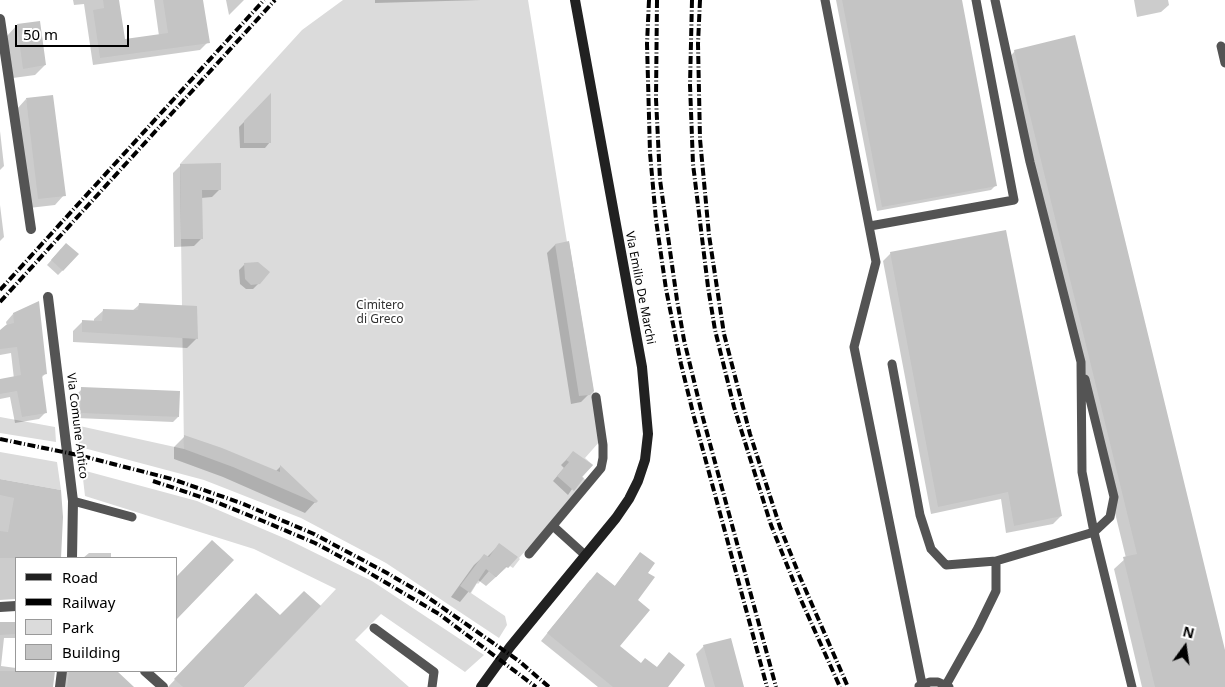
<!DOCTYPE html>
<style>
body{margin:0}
#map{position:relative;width:1225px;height:687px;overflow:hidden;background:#fff;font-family:"Noto Sans",sans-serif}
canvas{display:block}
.legend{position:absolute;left:15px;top:557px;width:162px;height:115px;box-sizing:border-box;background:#fff;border:1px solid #999;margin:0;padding:6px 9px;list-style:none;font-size:15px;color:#000}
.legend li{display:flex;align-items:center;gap:10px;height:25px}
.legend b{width:25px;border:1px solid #999}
.north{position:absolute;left:1160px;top:622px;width:50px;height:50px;-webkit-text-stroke:4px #fff;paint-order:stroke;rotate:14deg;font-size:14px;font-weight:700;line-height:20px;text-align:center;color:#000}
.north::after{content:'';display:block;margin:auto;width:18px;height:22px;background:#000;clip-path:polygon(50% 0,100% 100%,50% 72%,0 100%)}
.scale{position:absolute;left:15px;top:25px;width:114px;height:22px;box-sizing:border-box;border:2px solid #000;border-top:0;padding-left:6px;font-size:15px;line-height:18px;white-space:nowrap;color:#000;-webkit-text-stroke:4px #fff;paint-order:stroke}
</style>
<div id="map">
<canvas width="1225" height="687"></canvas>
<ul class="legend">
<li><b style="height:6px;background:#212121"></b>Road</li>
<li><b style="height:6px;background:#000"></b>Railway</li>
<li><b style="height:14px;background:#dbdbdb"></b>Park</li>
<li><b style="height:14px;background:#c4c4c4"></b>Building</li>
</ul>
<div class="north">N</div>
<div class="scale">50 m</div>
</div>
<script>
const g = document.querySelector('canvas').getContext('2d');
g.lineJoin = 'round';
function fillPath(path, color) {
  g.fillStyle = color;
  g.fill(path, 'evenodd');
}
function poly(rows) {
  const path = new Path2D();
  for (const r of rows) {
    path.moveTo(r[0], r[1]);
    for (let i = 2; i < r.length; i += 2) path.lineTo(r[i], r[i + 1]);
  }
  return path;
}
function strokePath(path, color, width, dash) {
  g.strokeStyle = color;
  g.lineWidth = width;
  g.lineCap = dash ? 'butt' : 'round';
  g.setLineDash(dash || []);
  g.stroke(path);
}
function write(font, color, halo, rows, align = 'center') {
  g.font = font + ' "Noto Sans",sans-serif';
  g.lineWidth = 4;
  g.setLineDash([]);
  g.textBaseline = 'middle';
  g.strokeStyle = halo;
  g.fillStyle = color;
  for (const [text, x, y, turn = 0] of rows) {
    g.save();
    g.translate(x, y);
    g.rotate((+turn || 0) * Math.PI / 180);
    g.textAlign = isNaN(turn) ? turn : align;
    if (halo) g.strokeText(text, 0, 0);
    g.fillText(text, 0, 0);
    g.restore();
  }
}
const green = poly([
 [343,0,528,0,567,242,569,242,594,394,592,395,600,441,585,458,593,465,582,477,587,481,519,558,520,559,513,568,510,566,508,568,506,566,496,577,489,571,478,584,477,583,471,593,505,616,507,625,499,638,386,563,301,518,204,480,80,447,75,425,184,449,180,164,302,30],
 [0,417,55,427,56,442,0,433],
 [0,452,57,462,61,490,0,479],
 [82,470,197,501,291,541,372,581,484,655,465,672,381,614,355,640,409,687,244,687,336,589,254,549,85,496]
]);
const shadow = poly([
 [73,0,118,0,124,41,159,36,154,0,202,0,208,42,200,50,93,65,84,4,74,5],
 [226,0,244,0,229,15],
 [375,0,481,0,375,3],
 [836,0,961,0,996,185,991,190,877,211],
 [1134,0,1168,0,1169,5,1161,12,1137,17],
 [17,25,45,65,35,75,13,78,7,36],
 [1015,51,1225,655,1225,687,1142,687,1114,569,1126,558,1005,62],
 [270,96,270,142,265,148,240,148,239,127],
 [26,99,64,195,55,205,29,208,17,109],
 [0,131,4,166,0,170],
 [181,165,220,189,212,197,201,198,202,238,194,246,174,247,173,173],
 [0,205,4,237,0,241],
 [568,243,592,391,581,402,571,404,547,253,555,245],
 [61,249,63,270,58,275,47,265],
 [891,253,1061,516,1053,524,1006,533,1001,499,931,514,883,261],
 [258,264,259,283,253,289,246,289,240,284,239,270,244,265],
 [139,305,197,338,187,348,73,342,73,331,83,321,94,322,94,319,104,310,132,311],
 [13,314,46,373,41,378,46,412,39,419,15,423,10,397,0,399,0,380,14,379,11,353,0,355,0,332,7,326,6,322],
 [82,389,178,417,173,422,76,418,77,394],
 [184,437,222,449,275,472,280,467,316,501,305,513,223,477,174,459,174,447],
 [573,453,580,477,568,495,553,481,564,468,561,465],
 [0,480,57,545,55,558,16,558,16,599,0,600],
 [499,545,516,558,507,567,486,586,478,580,460,602,451,597,474,565,484,556,487,557],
 [89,553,111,553,111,558,83,558],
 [640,553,647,573,619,647,666,687,598,687,541,641,590,580,614,587],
 [249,601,242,687,168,687],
 [0,623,16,623,16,638,4,638,1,666,16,668,16,671,54,671,51,687,0,687],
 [704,646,743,687,705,687,696,654],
 [61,671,115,671,132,687,61,687]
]);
const building = poly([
 [103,0,119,0,125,39,168,33,163,0,203,0,210,43,100,58,93,10,104,8],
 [842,0,962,0,997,186,882,207],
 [40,21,46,65,23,69,17,24],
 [1075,35,1225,650,1225,687,1155,687,1123,557,1137,554,1014,50],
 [271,93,271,143,244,143,244,121],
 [53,95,66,196,38,199,26,98],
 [221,163,221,190,202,190,203,239,181,239,180,164],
 [1006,230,1062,516,1014,526,1008,492,938,507,890,252],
 [569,241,594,391,590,395,579,396,555,244],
 [66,243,79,254,63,271,51,260],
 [258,262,270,272,260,284,251,285,245,279,244,263],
 [39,301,47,374,42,375,47,413,22,417,17,391,0,394,0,379,21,375,17,347,0,349,0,330,6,325,14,323,13,313],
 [139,303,197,306,198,339,82,332,82,320,102,321,103,309,138,310],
 [81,387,180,391,179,417,80,413],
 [184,435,222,448,280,472,280,465,318,501,316,503,233,467,184,449],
 [573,451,593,465,582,477,584,478,574,491,557,476,569,462,566,460],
 [0,479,61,490,63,517,61,558,0,558,0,531,8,532,14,498,0,495],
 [212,540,234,560,176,620,176,577],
 [499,543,518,557,508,568,506,566,496,577,486,569,470,593,460,586,484,554,489,557],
 [640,552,655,563,648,573,655,577,638,600,650,610,620,646,641,663,645,658,657,667,669,652,685,665,668,687,613,687,547,633,597,572,615,586],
 [304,591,321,606,244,687,183,687,174,679,256,593,280,615],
 [0,622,16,622,16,634,0,635],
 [731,638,744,687,715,687,703,645],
 [0,671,55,671,53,687,0,687],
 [69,671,117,671,134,687,67,687]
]);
const lane = poly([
 [825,0,876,262,854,347,922,684],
 [995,0,1030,162,1081,362,1082,472,1094,532,1132,687],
 [1221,46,1225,63],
 [870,226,1014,200,976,0],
 [892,364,920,515,931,549,946,565,996,561],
 [73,501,132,517],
 [553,526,585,555],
 [529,554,601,468,603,458,603,445,596,397],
 [374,628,434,672,432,687],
 [946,685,978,628,996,591,996,561,1094,532,1110,517,1114,497,1085,379],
 [919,686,930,682,938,682,949,687]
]);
const street = poly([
 [0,19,31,229],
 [48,297,73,501,72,558],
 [0,607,16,606],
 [145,671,163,687],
 [60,687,62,671]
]);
const secondary = poly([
 [481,687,510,647,616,518,629,499,638,481,645,460,648,434,642,367,575,0]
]);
const rail = poly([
 [649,0,647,44,650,153,656,220,666,289,681,364,694,417,767,687],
 [657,0,656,99,660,180,677,300,684,340,703,418,776,687],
 [692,0,690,85,693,164,708,287,715,330,734,407,771,525,801,600,840,687],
 [700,0,698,44,700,139,709,235,724,334,750,434,780,527,800,577,848,687],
 [0,290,264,0],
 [0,302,275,0],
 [0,439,78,455,172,479,241,503,314,534,387,573,423,594,519,661,549,687],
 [153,481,216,502,263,521,315,543,361,568,439,614,536,687]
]);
const streetNames = [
 ["Via Emilio De Marchi",640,288,79],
 ["Via Comune Antico",77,426,83]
];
const parkNames = [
 ["Cimitero",380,306],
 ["di Greco",380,320]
];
fillPath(green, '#dbdbdb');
fillPath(shadow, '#0003');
fillPath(building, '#c4c4c4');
strokePath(lane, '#545454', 9);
strokePath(street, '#545454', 10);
strokePath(secondary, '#212121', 10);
strokePath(rail, '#000', 4, [8, 2.5, 1, 2.5]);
write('12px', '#000', '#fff', streetNames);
write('12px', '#323232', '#fff', parkNames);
</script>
